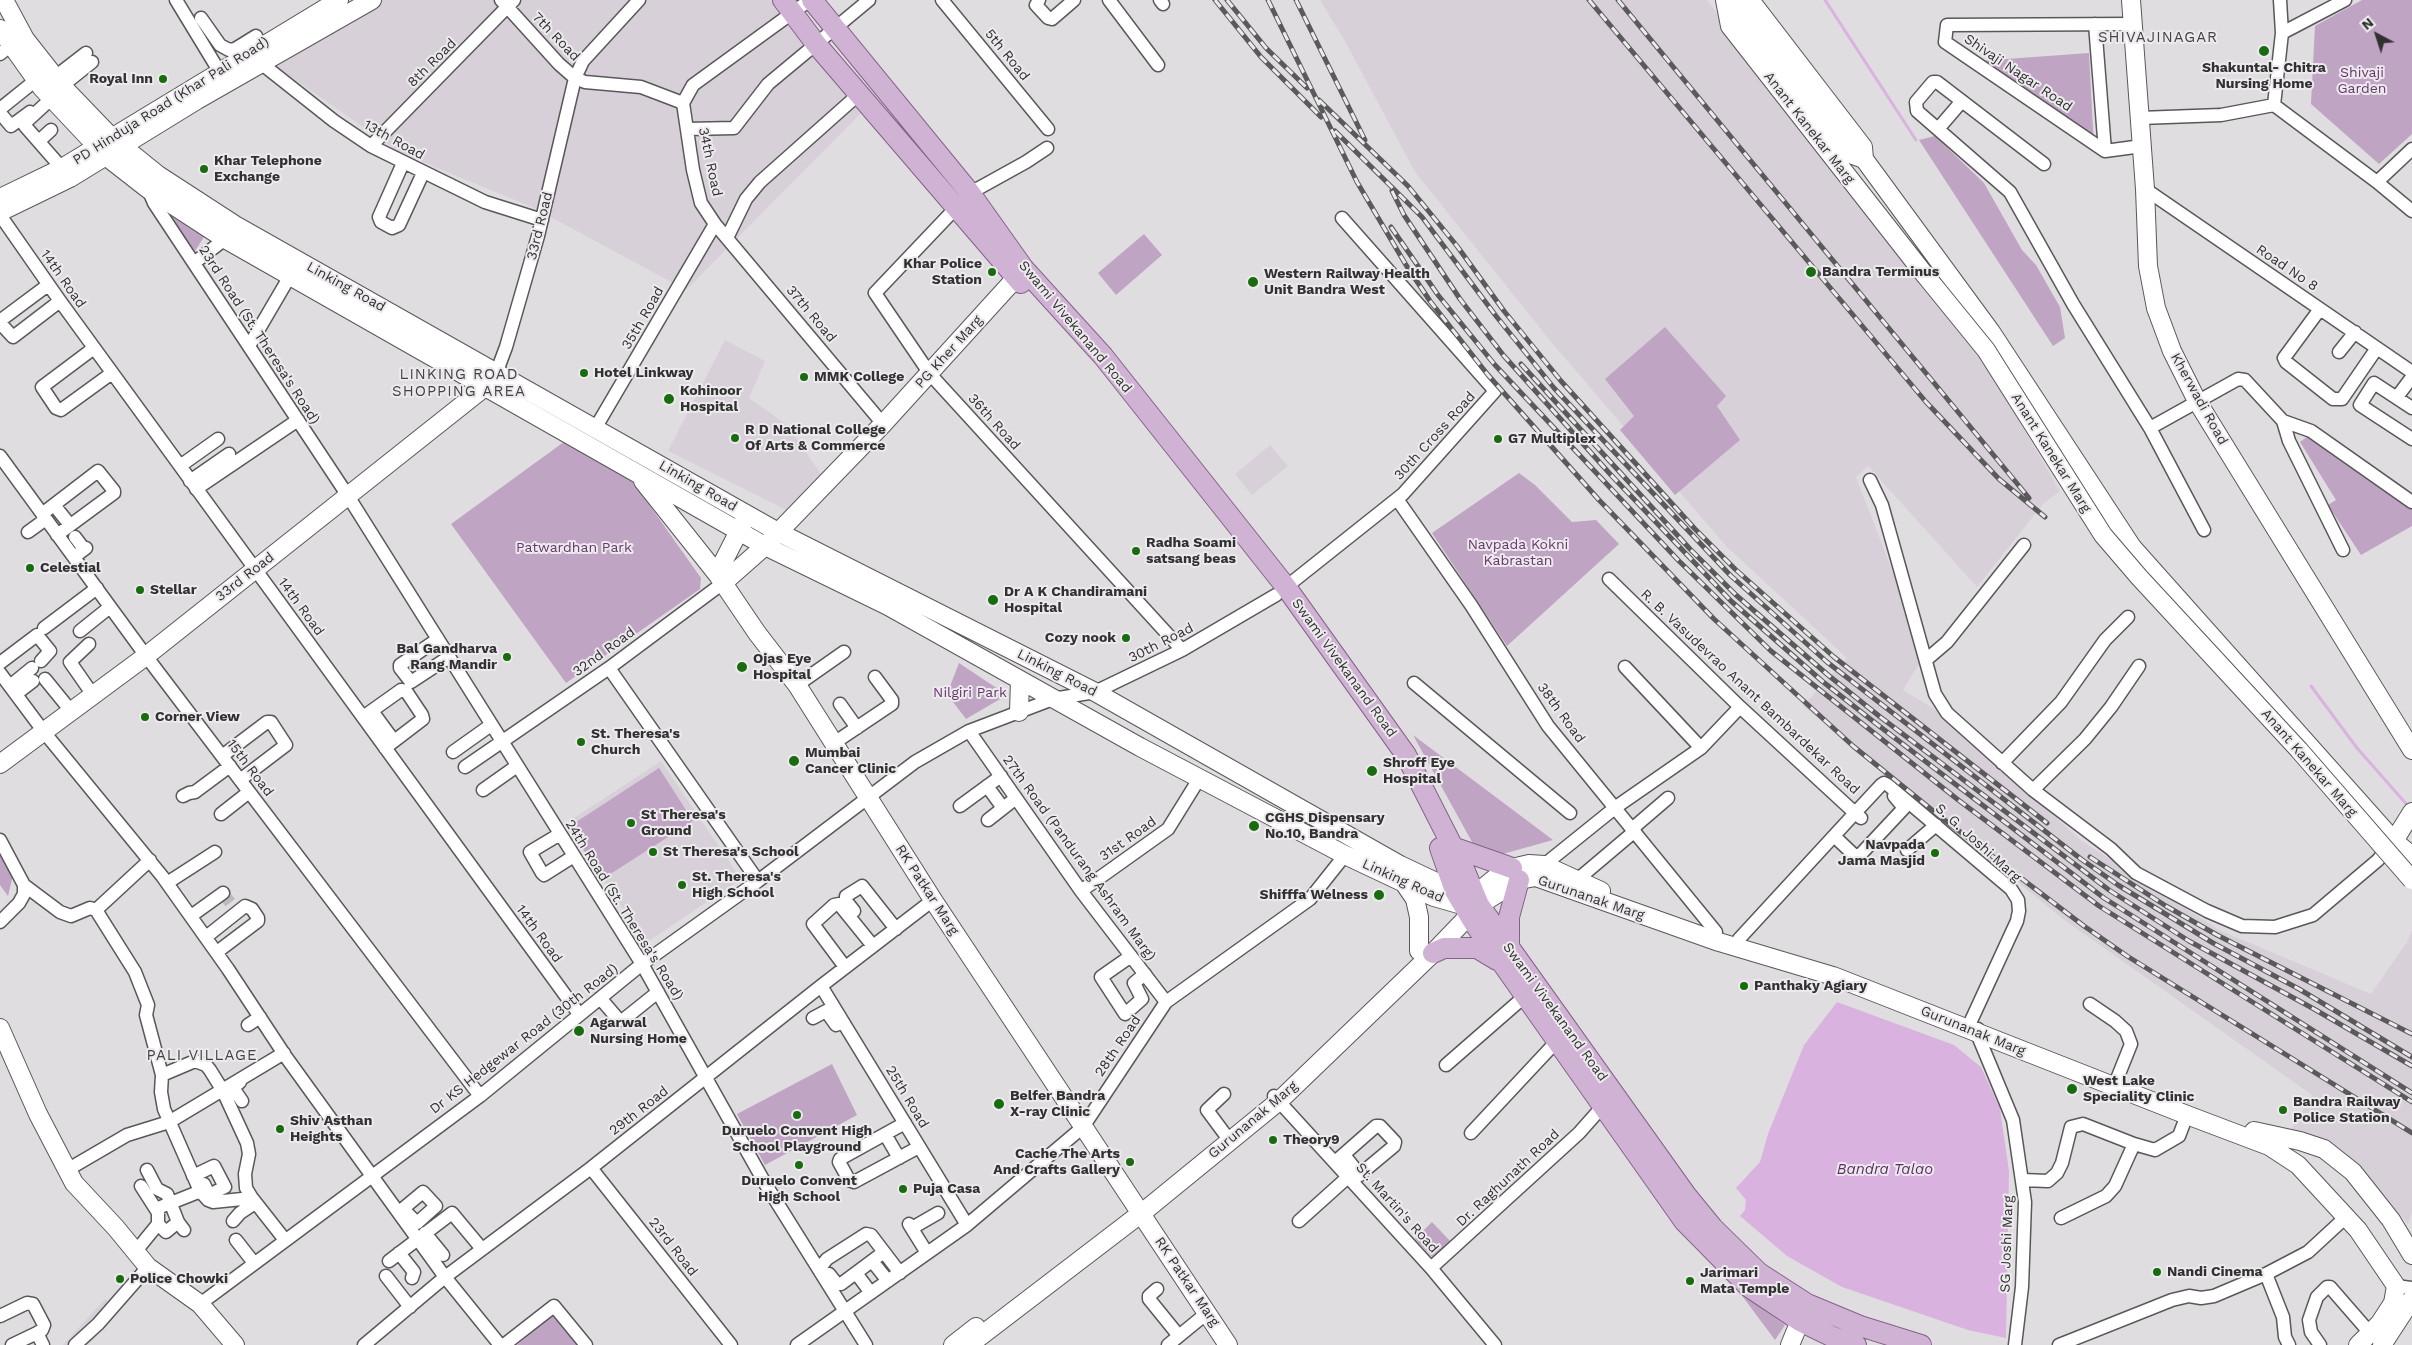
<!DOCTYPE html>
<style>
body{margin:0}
#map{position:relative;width:2412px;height:1345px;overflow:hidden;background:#e0dde0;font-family:"Work Sans",sans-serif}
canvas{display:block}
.north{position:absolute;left:2352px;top:10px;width:50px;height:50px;-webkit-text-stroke:4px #edeaed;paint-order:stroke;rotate:320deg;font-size:14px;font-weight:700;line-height:20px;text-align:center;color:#323132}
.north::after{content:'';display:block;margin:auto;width:18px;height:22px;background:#323132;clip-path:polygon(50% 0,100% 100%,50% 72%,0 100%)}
</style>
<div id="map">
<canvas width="2412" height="1345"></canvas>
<div class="north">N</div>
</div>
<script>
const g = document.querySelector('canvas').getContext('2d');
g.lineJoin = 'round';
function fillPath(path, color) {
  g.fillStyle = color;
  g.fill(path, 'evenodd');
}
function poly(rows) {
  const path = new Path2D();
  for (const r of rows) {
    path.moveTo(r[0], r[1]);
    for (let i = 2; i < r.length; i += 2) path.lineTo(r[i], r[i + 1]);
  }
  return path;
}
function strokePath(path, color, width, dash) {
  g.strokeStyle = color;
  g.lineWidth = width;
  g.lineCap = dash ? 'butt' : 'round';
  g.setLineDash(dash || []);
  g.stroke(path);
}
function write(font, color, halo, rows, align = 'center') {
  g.font = font + ' "Work Sans",sans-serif';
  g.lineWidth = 4;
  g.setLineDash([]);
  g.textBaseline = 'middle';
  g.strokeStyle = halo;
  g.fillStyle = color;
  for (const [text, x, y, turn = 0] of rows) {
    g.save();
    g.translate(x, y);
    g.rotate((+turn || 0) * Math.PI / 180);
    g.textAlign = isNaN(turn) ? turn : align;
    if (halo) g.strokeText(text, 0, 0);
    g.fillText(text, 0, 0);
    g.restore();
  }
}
const built = poly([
 [376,0,772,0,861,113,686,290,534,208,399,152,277,67],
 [1320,0,1707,0,1979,353,2060,491,2043,504,1977,587,1868,466,1856,477,1895,578,1919,664,1903,690,1933,708,2082,841,2219,930,2371,994,2407,942,2412,930,2412,1212,2408,1224,2375,1185,2338,1150,2289,1133,2312,1095,2063,919,1803,706,1847,658,1726,546,1552,343,1415,172,1346,43],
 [725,340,765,361,749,398,787,425,821,474,786,510,668,451],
 [1270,445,1288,466,1252,495,1235,474],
 [661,761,741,879,646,943,565,824],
 [105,1299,118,1310,104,1328,88,1345,63,1345]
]);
const green = poly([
 [2362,0,2412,0,2412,134,2379,164,2311,104,2315,26],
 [2089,53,2094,148,1979,61],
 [1935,136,1984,183,2022,250,2036,265,2060,307,2065,338,2053,346,1919,140],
 [166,213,204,237,195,251],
 [1144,234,1162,255,1116,295,1098,273],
 [1665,327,1726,396,1717,406,1740,440,1675,495,1620,430,1634,416,1605,379],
 [2308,436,2412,508,2412,526,2361,555,2328,505,2336,500,2300,442],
 [568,439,626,472,701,578,700,589,566,683,451,524],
 [1519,473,1535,485,1572,522,1596,520,1619,544,1507,646,1432,533],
 [959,663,1007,695,966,719,947,694],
 [1413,735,1553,840,1492,857,1477,851],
 [659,768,693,821,601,880,570,826],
 [0,847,14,871,8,896,0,885],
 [832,1064,857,1115,765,1165,737,1114],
 [1432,1222,1451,1242,1433,1258,1415,1239],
 [1740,1293,1785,1325,1775,1340],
 [554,1314,580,1345,517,1345]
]);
const water = poly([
 [1837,1002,1954,1045,1981,1067,2000,1109,2009,1171,2006,1338,1968,1330,1842,1287,1787,1256,1740,1216,1745,1210,1746,1200,1736,1188,1760,1162,1768,1134,1804,1045]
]);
const stream = poly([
 [1825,0,1916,140],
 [2311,686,2357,748,2409,807]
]);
const streetTunnel = poly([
 [223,893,235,909]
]);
const street = poly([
 [176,0,224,79],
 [501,0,559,64,575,78,585,82,641,87,683,103],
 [942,0,1048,129],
 [1039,0,1036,5,1048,18,1052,19,1074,0],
 [1109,0,1158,65],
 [1160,0,1163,4],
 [2280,0,2282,33,2274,105,2377,182,2412,211],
 [201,18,220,45,229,50,235,49,256,36],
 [2095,24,2105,151,1945,42,1947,25,2133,24],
 [2282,33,2345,0],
 [0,54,10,46],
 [257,56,262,64,334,121,371,146,485,202,542,220],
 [55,77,86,53],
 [62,86,92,62],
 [52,98,27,121,25,126,67,174],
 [683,103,693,170,701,203,715,224,883,424],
 [683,103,693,85,810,0],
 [0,109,36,80],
 [0,113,11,126,30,112],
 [2140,118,2221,115,2274,105],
 [687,129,734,128,768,84,869,0],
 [1938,129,1962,101],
 [39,141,51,130],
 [371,146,514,0],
 [1047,148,1026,162,970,193,875,293,930,374,1182,650],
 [2105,151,2142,146],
 [403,163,379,217,381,222,392,228,399,225,423,173],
 [2044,164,1937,82,1933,82,1916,102,1917,111,2010,192,2073,304,2150,428,2238,379,2245,380,2283,421,2289,441,2343,550],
 [2377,182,2412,149],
 [148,189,154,203,348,496,642,964,766,1185,866,1345],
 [2145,189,2412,372],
 [0,215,60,301,579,1014],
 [727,238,746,199,760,182,859,94],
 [194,263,225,239],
 [48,285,1,320,1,324,13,337,60,301],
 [2320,309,2284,358,2286,362,2333,399,2342,399,2377,348],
 [249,346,290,276],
 [94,348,42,387,56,408,61,410,112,373],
 [2339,352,2355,332],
 [497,371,506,347,538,236,575,78,583,61,639,0],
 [2397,397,2412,377],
 [2412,408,2374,383,2360,405,2412,439],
 [2283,421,2311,431,2412,502],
 [596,427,715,224],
 [2150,428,2204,530],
 [0,456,146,656,480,1096],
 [180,466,218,439],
 [1870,480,1882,505,1935,694,1947,713,2033,790,2111,849,2136,873,2207,911,2242,926,2275,927,2313,915,2378,860,2391,844],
 [190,481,229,454],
 [196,489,298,420],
 [1397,499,1471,605,1548,726,1716,932],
 [54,505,70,525],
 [42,514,98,471,114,491,114,493,57,535],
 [28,532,46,519],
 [75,537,84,549],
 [74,557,86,548],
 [1609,579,1740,707,1855,813,1739,939],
 [1286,587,1403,494,1495,391,1342,218],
 [44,628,97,588],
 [80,631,110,607],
 [438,639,400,665,400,668,411,682,449,657],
 [89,644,70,662,93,695],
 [1926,660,1947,642,2024,545],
 [0,663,37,635,50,651,41,661],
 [1625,667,1701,748],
 [609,668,758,881],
 [0,673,44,732,162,876,228,969,286,1057,445,1277,500,1345],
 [45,679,71,711],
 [1414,683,1570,813],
 [797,685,844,652],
 [10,686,32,668],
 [16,694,33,681],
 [840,704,857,728],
 [372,711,394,741],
 [363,717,401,690,406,691,422,715,423,719,385,748],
 [969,731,1081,891,1166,1002],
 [834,743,892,704,892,700,875,677],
 [453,752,491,725],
 [222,756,267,722,271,722,286,745,240,780],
 [2002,763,2061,702,2105,640,2128,617],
 [465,767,609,668,723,583],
 [987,786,1003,808],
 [483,790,517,766],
 [2033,790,2085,739,2111,707,2139,666],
 [183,796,189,793,195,792,230,766],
 [960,806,1001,776],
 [221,814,249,792],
 [1861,818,1855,813,1881,785,1884,783,1888,785,2011,889,2018,900,2019,911,2017,921,1970,1023],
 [988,820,1016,798],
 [1633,828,1668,798],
 [560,834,530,852,542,873,544,875,574,856],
 [1834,836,1854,855,1860,855,1904,808,1894,796],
 [0,840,24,885,24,894,19,903,0,922],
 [1907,850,1936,825],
 [1544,865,1616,807,1701,748,1740,707],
 [1577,880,1635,831],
 [167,883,215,852],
 [24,885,60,912,71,916,90,908,96,910,135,972,148,1005,146,1015,162,1075,161,1092,164,1109,200,1191,208,1200,213,1202,252,1198,285,1240],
 [1081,891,1168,829,1199,779],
 [96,910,150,860],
 [854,911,846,901,846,896,862,886,896,929],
 [191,916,223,893],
 [206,937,245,906,252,909,258,918,258,921,217,952],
 [1131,956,1101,977,1125,1014,1142,999,1134,983,1145,974],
 [845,967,813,924,834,905,839,904,873,946],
 [821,986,967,1225],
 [600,998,618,1019,623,1020,658,992],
 [2090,1004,2115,1021,2126,1031,2131,1044,2117,1079],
 [813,1018,826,1011,836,1025],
 [248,1025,260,1017],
 [1978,1029,1976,1031,2013,1120,2025,1202,2022,1287,2015,1345],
 [1446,1065,1524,997],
 [162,1075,195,1061,206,1065,210,1070,223,1091,247,1143,249,1154,245,1174,246,1188,252,1198],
 [240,1082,233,1088,242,1101],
 [1224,1094,1207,1110,1230,1141],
 [1274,1096,1431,1268,1495,1345],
 [905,1123,840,1159,839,1162,849,1180,854,1182,919,1147],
 [1471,1133,1556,1042],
 [885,1134,899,1158],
 [1344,1155,1360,1175],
 [1335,1162,1376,1126,1380,1126,1395,1142,1394,1146,1352,1181],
 [591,1168,731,1345],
 [67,1170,127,1135,169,1122,284,1053],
 [147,1170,157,1189,167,1194,178,1222,184,1230],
 [193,1176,214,1166,225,1187,209,1195,204,1184],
 [2022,1180,2048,1181,2057,1173,2062,1163,2071,1127,2083,1124,2134,1144,2155,1150,2179,1136,2187,1115],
 [141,1186,157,1211],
 [399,1212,423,1192,436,1206,417,1223,406,1212],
 [2061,1218,2106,1196,2115,1186,2134,1144],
 [233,1221,240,1213,255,1203],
 [1299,1221,1348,1177],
 [158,1224,166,1232,178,1222],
 [909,1224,927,1253],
 [912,1228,938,1213],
 [425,1233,443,1255],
 [236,1240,254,1263],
 [136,1251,158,1224,158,1208,206,1189],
 [399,1253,414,1272,412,1278],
 [389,1261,452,1213,482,1249],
 [872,1261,888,1281],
 [1431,1268,1579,1133,1602,1107],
 [819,1269,827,1259,866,1234,871,1235,900,1273],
 [856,1273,871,1293],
 [829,1274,837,1284,841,1284,884,1252],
 [2266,1274,2283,1317,2285,1337,2289,1345],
 [386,1276,410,1307],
 [2396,1286,2412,1288],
 [1157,1289,1149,1296,1149,1299,1179,1336],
 [200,1304,480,1096,642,964,758,881,915,762,969,731,1053,699,1095,692,1182,650,1276,595],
 [0,1316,27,1303,33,1304,44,1325,42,1330,37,1333,43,1345],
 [12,1345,37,1333],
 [75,1345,98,1324,148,1267],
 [364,1345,445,1277,591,1168,821,986,933,900],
 [504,1345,554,1306,586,1345],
 [797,1345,967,1225,1083,1127,1166,1002,1310,899,1345,855],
 [1168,1345,1207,1313],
 [2059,1345,2172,1300,2189,1296,2201,1298,2214,1296,2266,1274,2308,1252,2346,1217],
 [2320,1345,2311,1332,2309,1320,2317,1297,2327,1287,2330,1287,2370,1333,2376,1336]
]);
const secondary = poly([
 [4,0,25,39,62,86,111,137,158,175,235,225,778,532,1095,692,1400,865,1455,891],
 [1725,0,1730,26,1925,275],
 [1731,0,1853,155,1864,159],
 [1750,0,1863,147,1864,159,1991,332,2132,547,2394,841,2412,856],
 [2131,0,2145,189,2148,266,2156,308,2172,351,2197,401,2412,750],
 [0,29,42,88,107,157,148,189,225,239,765,546,888,606,1140,747,1345,855,1434,897,1462,905],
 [0,198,62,168,339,0],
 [0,212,70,178,197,100,372,0],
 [643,481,717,574,757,633,797,685,933,900,1228,1345],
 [717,574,744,521],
 [723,583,765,546,883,424,1024,269],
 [1019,712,1020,680],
 [0,764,146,656,485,387],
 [2394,841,2412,812],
 [1404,883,1415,899,1419,917,1419,951],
 [1468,900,1499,875,1512,868,1529,864,1544,865,1601,891],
 [0,1028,38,1114,74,1183,116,1228,148,1267,200,1304,235,1345],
 [2254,1131,2300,1141,2324,1149,2353,1172,2391,1220,2412,1255],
 [953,1345,976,1327],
 [969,1345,1148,1208,1279,1101,1433,953,1479,905,1519,880,1536,877,1719,942,1833,976,2187,1115,2269,1146,2298,1165,2358,1230,2396,1286,2393,1303,2380,1323,2358,1345],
 [1790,1345,1805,1309],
 [2382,1345,2412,1299]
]);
const primary = poly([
 [783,0,816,44,1021,283],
 [812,0,970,193,1024,269,1103,356,1286,587,1406,755,1464,869,1479,905,1686,1195,1713,1228,1759,1273,1807,1304,1860,1326,1921,1345],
 [1452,847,1512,868],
 [1440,848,1455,891,1476,926,1684,1221,1749,1287,1800,1321,1833,1337,1856,1345],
 [1509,947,1509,917,1519,880],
 [1433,953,1444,948,1477,948,1497,960]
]);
const rail = poly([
 [1215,0,1261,57,1321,117],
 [1227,0,1266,48,1307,88],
 [1268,0,1357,182,1406,265,1430,301,1488,375,1599,500,1714,619,1853,746,1942,818,2084,926,2127,956,2412,1133],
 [1296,0,1365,140],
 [1589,0,1926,402,1999,479,2045,517],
 [1618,0,2029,498],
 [1319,100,1408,186,1457,246,1504,311,1561,381,1695,529,1735,569,1834,657,2047,823],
 [1335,131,1422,217,1496,316,1554,388,1730,575,1827,662,2081,859,2118,885,2213,943,2299,989,2412,1057],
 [1392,191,1404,215,1460,299,1504,356,1611,475,1731,601,1822,681,1874,722,2104,898,2412,1093],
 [1391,227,1438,295,1495,365,1678,560,1771,651,1957,799,2099,906,2412,1102],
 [1521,364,1690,549,1736,595,1828,675,1879,716,2109,890,2189,941,2314,1009,2412,1066],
 [2090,857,2166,906,2217,935,2412,1034]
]);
const secondaryBridge = poly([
 [1925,275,1986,350,2103,535,2139,577,2299,750,2412,880]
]);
const markers = [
 [2264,51,6,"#196b10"],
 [163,79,5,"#196b10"],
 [204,169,5,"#196b10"],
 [992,272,5,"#196b10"],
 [1811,272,6,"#196b10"],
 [1253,282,6,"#196b10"],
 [584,373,5,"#196b10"],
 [804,377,5,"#196b10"],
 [669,399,6,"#196b10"],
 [735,438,5,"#196b10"],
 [1498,439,5,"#196b10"],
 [1136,551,5,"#196b10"],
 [30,568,5,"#196b10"],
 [140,590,5,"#196b10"],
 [993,600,6,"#196b10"],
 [1126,638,5,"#196b10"],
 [507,657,5,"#196b10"],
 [742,667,6,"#196b10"],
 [145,717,5,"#196b10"],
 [581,742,5,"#196b10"],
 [794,761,6,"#196b10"],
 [1372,771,6,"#196b10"],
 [631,823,5,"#196b10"],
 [1254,826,6,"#196b10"],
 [653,852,5,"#196b10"],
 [1935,853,5,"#196b10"],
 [682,885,5,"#196b10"],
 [1379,895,6,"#196b10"],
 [1744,986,5,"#196b10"],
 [579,1031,6,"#196b10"],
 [2072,1089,6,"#196b10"],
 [999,1104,6,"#196b10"],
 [2283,1110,5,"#196b10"],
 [797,1115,5,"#196b10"],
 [280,1129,5,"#196b10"],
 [1273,1140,5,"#196b10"],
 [1130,1162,5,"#196b10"],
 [799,1165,5,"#196b10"],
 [903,1189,5,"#196b10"],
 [2157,1272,5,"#196b10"],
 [120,1279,5,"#196b10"],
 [1690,1281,5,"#196b10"]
];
const streetNames = [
 ["7th Road",556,37,46],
 ["5th Road",1007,55,51],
 ["8th Road",432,63,-45],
 ["Shivaji Nagar Road",2018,73,34],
 ["PD Hinduja Road (Khar Pali Road)",171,101,-32],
 ["Anant Kanekar Marg",1809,128,52],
 ["13th Road",394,140,29],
 ["34th Road",710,162,78],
 ["33rd Road",540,226,-76],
 ["Road No 8",2287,268,34],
 ["14th Road",63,279,55],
 ["Linking Road",346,287,29],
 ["37th Road",811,314,50],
 ["35th Road",643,318,-60],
 ["Swami Vivekanand Road",1075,327,50],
 ["23rd Road (St. Theresa's Road)",259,335,57],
 ["PG Kher Marg",949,352,-48],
 ["Kherwadi Road",2199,399,61],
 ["36th Road",994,422,48],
 ["30th Cross Road",1435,436,-48],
 ["Anant Kanekar Marg",2051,453,58],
 ["Linking Road",698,486,30],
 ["33rd Road",245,577,-38],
 ["14th Road",301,607,54],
 ["30th Road",1161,643,-27],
 ["32nd Road",604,652,-36],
 ["Swami Vivekanand Road",1344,668,54],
 ["Linking Road",1057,673,27],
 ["R. B. Vasudevrao Anant Bambardekar Road",1750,692,43],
 ["38th Road",1561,713,54],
 ["Anant Kanekar Marg",2309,763,49],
 ["15th Road",250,768,53],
 ["31st Road",1128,839,-35],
 ["S. G. Joshi Marg",1978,843,42],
 ["27th Road (Pandurang Ashram Marg)",1079,858,54],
 ["Linking Road",1403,881,24],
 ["RK Patkar Marg",927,890,57],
 ["Gurunanak Marg",1591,898,19],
 ["24th Road (St. Theresa's Road)",624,910,58],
 ["14th Road",539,934,54],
 ["Swami Vivekanand Road",1555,1012,54],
 ["Gurunanak Marg",1973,1031,22],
 ["Dr KS Hedgewar Road (30th Road)",524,1039,-38],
 ["28th Road",1118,1046,-56],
 ["25th Road",907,1097,59],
 ["29th Road",639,1111,-38],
 ["Gurunanak Marg",1253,1120,-40],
 ["Dr. Raghunath Road",1508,1178,-43],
 ["St. Martin's Road",1397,1208,48],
 ["SG Joshi Marg",2007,1244,-88],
 ["23rd Road",673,1247,52],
 ["RK Patkar Marg",1187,1282,56]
];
const poiNames = [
 ["Shakuntal- Chitra",2264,68,"center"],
 ["Nursing Home",2264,84,"center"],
 ["Royal Inn",153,79,"right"],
 ["Khar Telephone",214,161],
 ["Exchange",214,177],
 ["Khar Police",982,264,"right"],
 ["Station",982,280,"right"],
 ["Bandra Terminus",1822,272],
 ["Western Railway Health",1264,274],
 ["Unit Bandra West",1264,290],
 ["Hotel Linkway",594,373],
 ["MMK College",814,377],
 ["Kohinoor",680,391],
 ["Hospital",680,407],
 ["R D National College",745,430],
 ["Of Arts & Commerce",745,446],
 ["G7 Multiplex",1508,439],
 ["Radha Soami",1146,543],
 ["satsang beas",1146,559],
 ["Celestial",40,568],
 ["Stellar",150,590],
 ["Dr A K Chandiramani",1004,592],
 ["Hospital",1004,608],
 ["Cozy nook",1116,638,"right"],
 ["Bal Gandharva",497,649,"right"],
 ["Rang Mandir",497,665,"right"],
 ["Ojas Eye",753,659],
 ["Hospital",753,675],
 ["Corner View",155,717],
 ["St. Theresa's",591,734],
 ["Church",591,750],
 ["Mumbai",805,753],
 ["Cancer Clinic",805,769],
 ["Shroff Eye",1383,763],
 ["Hospital",1383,779],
 ["St Theresa's",641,815],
 ["Ground",641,831],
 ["CGHS Dispensary",1265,818],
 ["No.10, Bandra",1265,834],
 ["Navpada",1925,845,"right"],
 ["Jama Masjid",1925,861,"right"],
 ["St Theresa's School",663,852],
 ["St. Theresa's",692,877],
 ["High School",692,893],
 ["Shifffa Welness",1368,895,"right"],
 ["Panthaky Agiary",1754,986],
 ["Agarwal",590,1023],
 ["Nursing Home",590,1039],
 ["West Lake",2083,1081],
 ["Speciality Clinic",2083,1097],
 ["Belfer Bandra",1010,1096],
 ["X-ray Clinic",1010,1112],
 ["Bandra Railway",2293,1102],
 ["Police Station",2293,1118],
 ["Shiv Asthan",290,1121],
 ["Heights",290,1137],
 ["Duruelo Convent High",797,1131,"center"],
 ["School Playground",797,1147,"center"],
 ["Theory9",1283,1140],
 ["Cache The Arts",1120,1154,"right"],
 ["And Crafts Gallery",1120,1170,"right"],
 ["Duruelo Convent",799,1181,"center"],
 ["High School",799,1197,"center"],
 ["Puja Casa",913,1189],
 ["Nandi Cinema",2167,1272],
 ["Jarimari",1700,1273],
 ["Mata Temple",1700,1289],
 ["Police Chowki",130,1279]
];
const parkNames = [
 ["Shivaji",2362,73],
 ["Garden",2362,89],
 ["Navpada Kokni",1518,545],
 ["Kabrastan",1518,561],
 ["Patwardhan Park",574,548],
 ["Nilgiri Park",970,693]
];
const neighbourhoodNames = [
 ["SHIVAJINAGAR",2158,38],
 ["LINKING ROAD",459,375],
 ["SHOPPING AREA",459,392],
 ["PALI VILLAGE",202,1056]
];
const waterNames = [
 ["Bandra Talao",1885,1170]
];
fillPath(built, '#d8d0d9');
fillPath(green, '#bfa4c3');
fillPath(water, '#dab2e0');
strokePath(stream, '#dab2e0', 3);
strokePath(streetTunnel, '#bdbbbd', 12, [12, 6]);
strokePath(street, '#5a575a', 15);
strokePath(secondary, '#5a575a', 20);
strokePath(primary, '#846388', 22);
strokePath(street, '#fff', 12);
strokePath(secondary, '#fff', 18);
strokePath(primary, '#d0b2d4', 20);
strokePath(rail, '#5b5a5b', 5);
strokePath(rail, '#edeaed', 3, [9]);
strokePath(secondaryBridge, '#5a575a', 20, []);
strokePath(secondaryBridge, '#fff', 18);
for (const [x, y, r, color] of markers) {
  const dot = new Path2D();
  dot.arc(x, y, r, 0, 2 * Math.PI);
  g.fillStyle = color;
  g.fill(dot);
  strokePath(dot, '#edeaed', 2);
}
write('14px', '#323132', '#edeaed', streetNames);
write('bold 14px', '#323132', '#edeaed', poiNames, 'left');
write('14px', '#68376f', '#edeaed', parkNames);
g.letterSpacing = '1px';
write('15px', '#454345', '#edeaed', neighbourhoodNames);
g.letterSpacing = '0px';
write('italic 15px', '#5d2d65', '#edeaed', waterNames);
</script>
